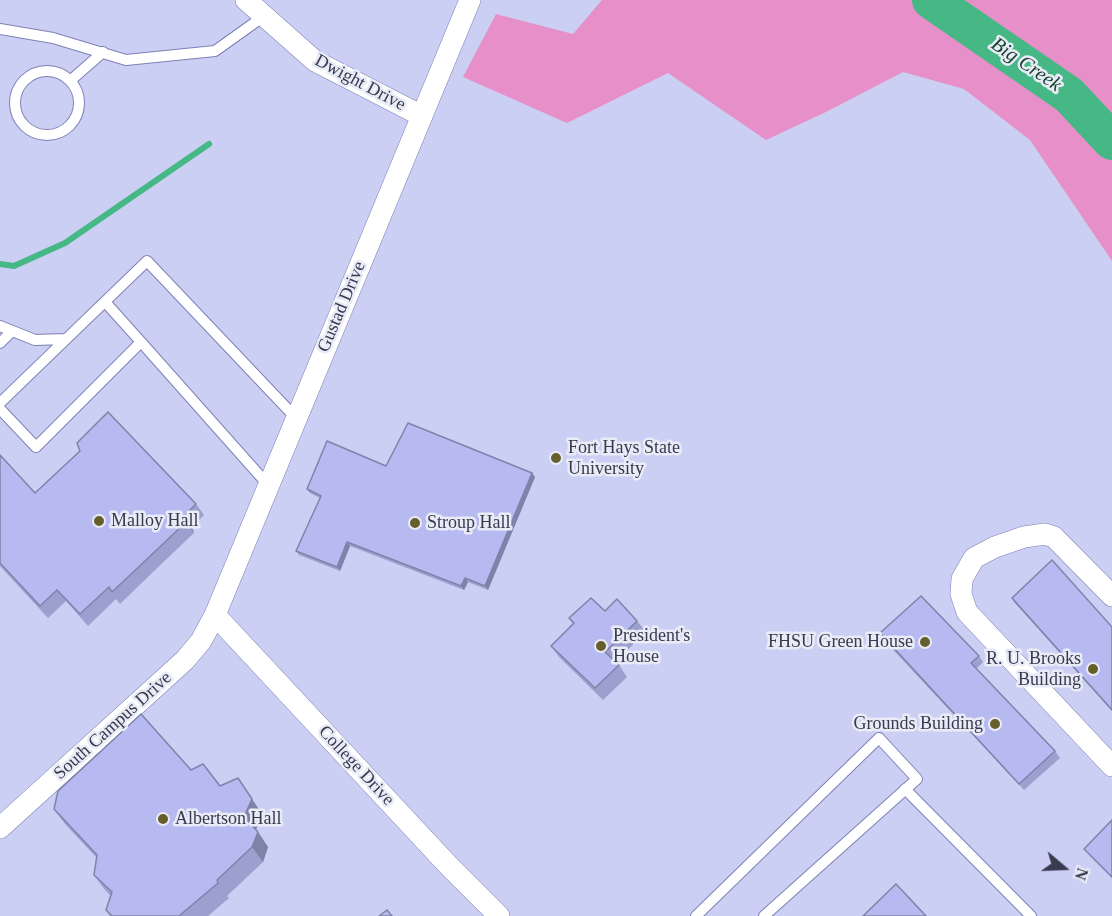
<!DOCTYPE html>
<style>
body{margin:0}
#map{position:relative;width:1112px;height:916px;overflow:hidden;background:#d9dcfd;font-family:Georgia,serif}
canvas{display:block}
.north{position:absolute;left:1034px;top:838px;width:60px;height:60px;-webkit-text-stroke:4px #e9ebf6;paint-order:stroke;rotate:109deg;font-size:16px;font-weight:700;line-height:24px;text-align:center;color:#383a50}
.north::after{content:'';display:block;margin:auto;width:21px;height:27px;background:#383a50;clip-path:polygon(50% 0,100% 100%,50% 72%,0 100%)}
</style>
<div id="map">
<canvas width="1112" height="916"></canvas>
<div class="north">N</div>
</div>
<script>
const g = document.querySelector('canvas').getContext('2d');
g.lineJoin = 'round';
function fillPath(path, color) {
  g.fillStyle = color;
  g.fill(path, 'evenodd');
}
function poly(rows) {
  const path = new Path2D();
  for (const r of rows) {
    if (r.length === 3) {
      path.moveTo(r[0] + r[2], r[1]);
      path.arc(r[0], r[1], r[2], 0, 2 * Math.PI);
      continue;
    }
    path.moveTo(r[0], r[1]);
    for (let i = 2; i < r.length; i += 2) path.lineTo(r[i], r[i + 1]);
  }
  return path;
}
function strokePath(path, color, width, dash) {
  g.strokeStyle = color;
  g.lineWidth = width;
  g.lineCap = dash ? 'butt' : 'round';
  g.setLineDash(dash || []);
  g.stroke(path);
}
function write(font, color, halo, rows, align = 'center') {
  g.font = font + ' Georgia,serif';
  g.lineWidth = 5;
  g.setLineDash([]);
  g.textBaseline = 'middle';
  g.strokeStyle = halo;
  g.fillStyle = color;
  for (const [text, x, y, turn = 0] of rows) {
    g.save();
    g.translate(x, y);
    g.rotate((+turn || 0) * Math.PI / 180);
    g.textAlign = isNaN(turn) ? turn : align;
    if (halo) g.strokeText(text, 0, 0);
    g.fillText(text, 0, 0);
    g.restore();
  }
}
const built = poly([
 [0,0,1112,0,1112,916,0,916]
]);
const forest = poly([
 [602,0,1112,0,1112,261,1030,140,964,89,903,72,828,111,766,140,668,73,567,123,463,77,496,14,573,34]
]);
const stream = poly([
 [0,264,14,266,65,243,209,144]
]);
const river = poly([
 [931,0,1069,95,1112,141]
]);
const lane = poly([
 [0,29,53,38,126,60,215,51,264,16],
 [47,103,32],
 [70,81,103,52],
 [106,303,141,342],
 [0,326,35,340,65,339],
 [0,343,11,332],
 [0,403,147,261,296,418],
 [0,409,36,447,141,342,269,486],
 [905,789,1031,916],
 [696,916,879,738,917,779,764,916]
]);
const street = poly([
 [246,0,315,61,422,116],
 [1112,596,1054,537,1045,534,1024,537,995,547,974,558,962,579,961,594,967,612,1112,766],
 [215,615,448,865,499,916],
 [0,828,185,660,201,641,215,615,470,0]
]);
const wall = poly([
 [0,455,35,493,196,504,204,515,192,527,194,533,153,572,120,604,116,599,88,626,66,601,48,618,0,566],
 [386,466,532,473,535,477,488,590,468,582,464,590,350,546,340,571,299,555,296,551,320,498,310,493,307,489],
 [1012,598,1112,627,1112,711,1014,602],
 [605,611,637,621,646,632,615,662,619,665,627,677,603,700,559,657,551,646,573,624,569,618],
 [880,633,979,656,983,662,976,669,1055,751,1060,758,1024,790,884,640],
 [220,786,262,814,256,829,268,847,263,862,227,896,229,898,208,916,110,916,106,910,111,896,105,890,94,875,97,858,65,824,54,809],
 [1112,820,1112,878,1084,849]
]);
const shadedWall = poly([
 [532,473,535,477,488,590,485,586],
 [184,516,192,527,194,533,186,522],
 [347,542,350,546,340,571,337,567],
 [465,578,468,582,464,590,461,586],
 [238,778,262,814,255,832,244,817],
 [258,832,268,847,263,862,252,847]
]);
const building = poly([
 [108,412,196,504,184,516,186,522,145,561,112,592,109,587,80,614,57,590,40,606,0,563,0,455,35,493,80,451,77,443,108,412],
 [408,423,532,473,485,586,465,578,461,586,347,542,337,567,296,551,321,496,307,489,327,441,386,466,408,423],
 [1052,560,1112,627,1112,710,1012,598,1052,560],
 [921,596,979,656,971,663,1055,751,1019,784,880,633,921,596],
 [591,598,605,611,617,599,637,621,605,652,619,665,595,688,551,646,574,623,569,618,591,598],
 [141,714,191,770,203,764,220,786,238,778,252,799,244,817,258,832,252,847,217,880,218,883,179,916,112,916,106,910,112,892,94,875,97,855,54,809,58,791,141,714],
 [1112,820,1112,877,1084,849,1112,820],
 [896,884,926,916,863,916,896,884],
 [387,910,392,916,379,916,387,910]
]);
const markers = [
 [556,458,6,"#665f2b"],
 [99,521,6,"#665f2b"],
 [415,523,6,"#665f2b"],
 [925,642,6,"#665f2b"],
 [601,646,6,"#665f2b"],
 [1093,669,6,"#665f2b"],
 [995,724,6,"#665f2b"],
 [163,819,6,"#665f2b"]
];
const streetNames = [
 ["Dwight Drive",360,83,28],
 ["Gustad Drive",342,307,-67],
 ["South Campus Drive",113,726,-42],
 ["College Drive",356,766,47]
];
const poiNames = [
 ["Fort Hays State",568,448],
 ["University",568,469],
 ["Malloy Hall",111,521],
 ["Stroup Hall",427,523],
 ["President's",613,636],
 ["House",613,657],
 ["FHSU Green House",913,642,"right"],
 ["R. U. Brooks",1081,659,"right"],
 ["Building",1081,680,"right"],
 ["Grounds Building",983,724,"right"],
 ["Albertson Hall",175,819]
];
const waterNames = [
 ["Big Creek",1026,65,34]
];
fillPath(built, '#cbcff4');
fillPath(forest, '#e78fc8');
strokePath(stream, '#45b886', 6);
strokePath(river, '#45b886', 38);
strokePath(lane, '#7e81b5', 12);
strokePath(street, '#7e81b5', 22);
strokePath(lane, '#fff', 10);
strokePath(street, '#fff', 21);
fillPath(wall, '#9da0cf');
fillPath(shadedWall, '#7f82a9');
fillPath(building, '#b6baf1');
strokePath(building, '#7f82a9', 1.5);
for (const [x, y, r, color] of markers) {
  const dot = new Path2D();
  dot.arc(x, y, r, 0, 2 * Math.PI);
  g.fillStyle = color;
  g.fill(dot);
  strokePath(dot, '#e9ebf6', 2);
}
write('18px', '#383a50', '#e9ebf6', streetNames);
write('18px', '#383a50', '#e9ebf6', poiNames, 'left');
write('italic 20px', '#13422e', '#e9ebf6', waterNames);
</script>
